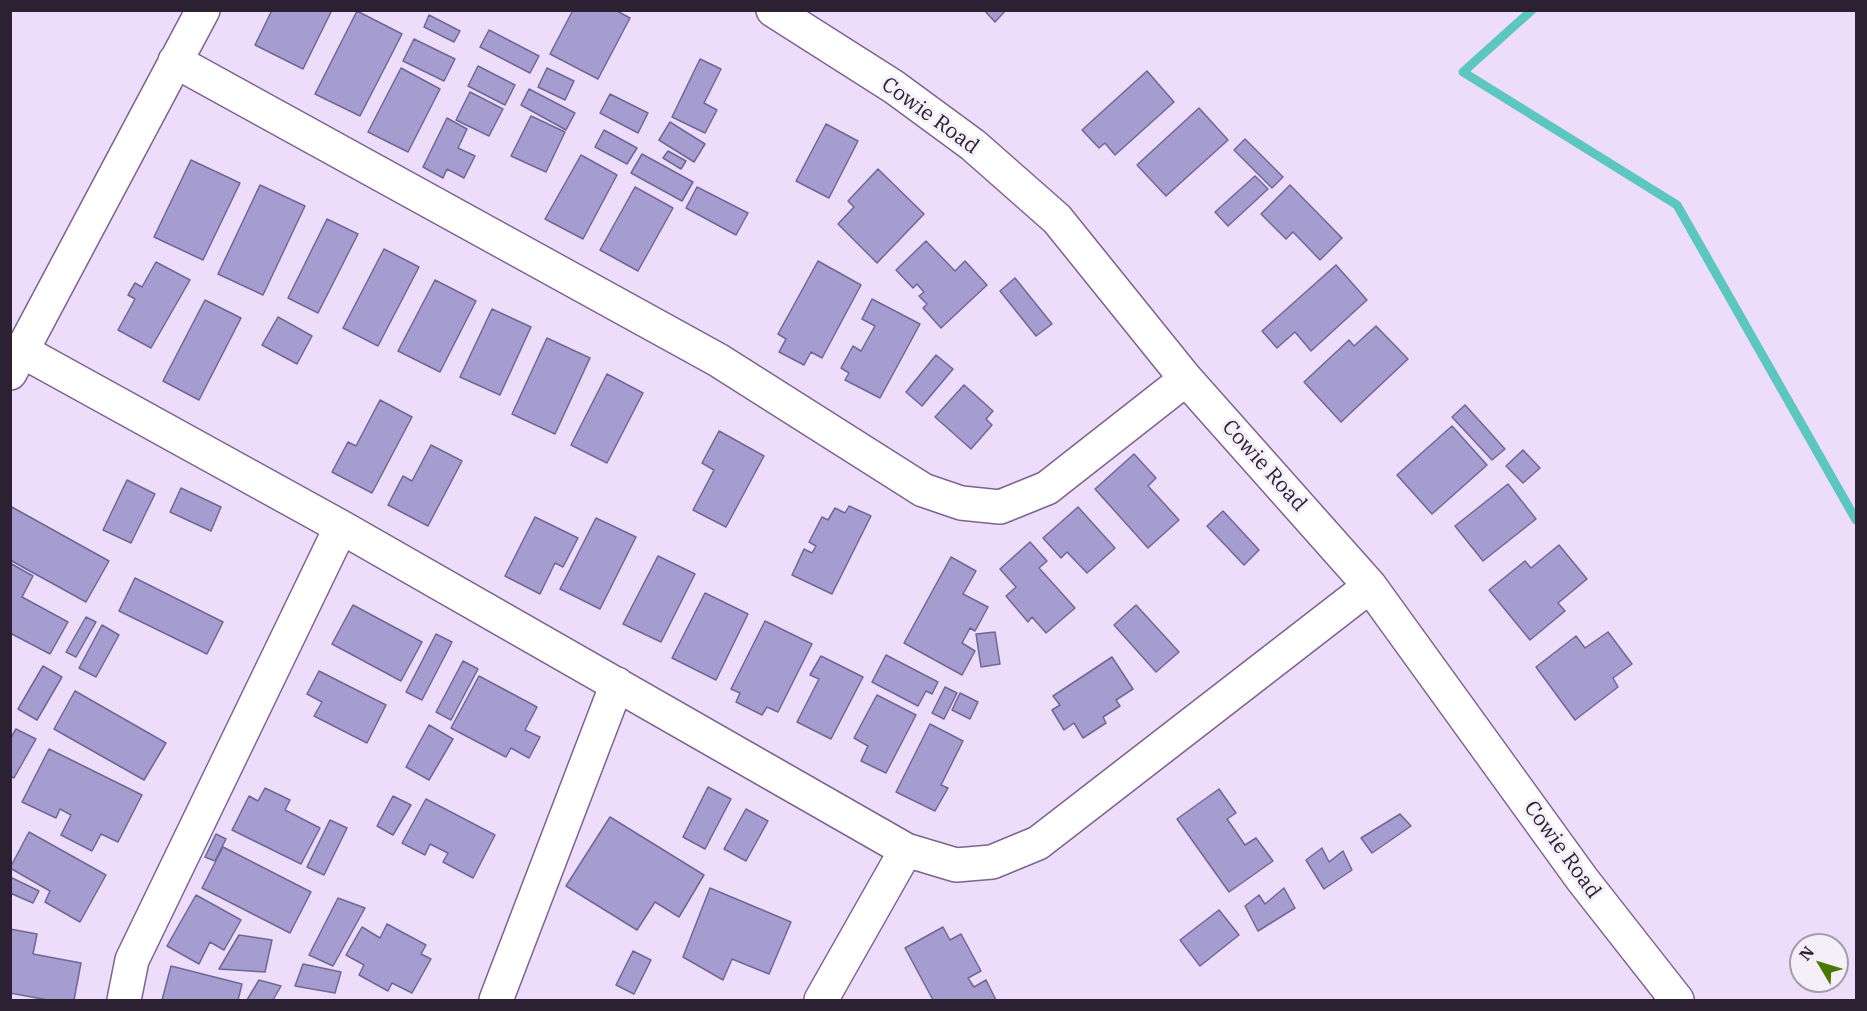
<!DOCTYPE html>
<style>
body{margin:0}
#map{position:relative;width:1867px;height:1011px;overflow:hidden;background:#edddfa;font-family:"IBM Plex Serif",serif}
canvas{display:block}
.frame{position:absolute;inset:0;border:12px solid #2c2133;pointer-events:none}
.north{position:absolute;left:1789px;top:933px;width:60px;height:60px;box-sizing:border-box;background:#f4eff9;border:2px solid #a49daa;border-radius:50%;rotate:308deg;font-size:16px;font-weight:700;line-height:24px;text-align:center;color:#2c2133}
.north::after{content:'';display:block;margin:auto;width:21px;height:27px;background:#4b7900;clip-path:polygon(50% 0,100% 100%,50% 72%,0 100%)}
</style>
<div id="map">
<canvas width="1867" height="1011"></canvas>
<div class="frame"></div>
<div class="north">N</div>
</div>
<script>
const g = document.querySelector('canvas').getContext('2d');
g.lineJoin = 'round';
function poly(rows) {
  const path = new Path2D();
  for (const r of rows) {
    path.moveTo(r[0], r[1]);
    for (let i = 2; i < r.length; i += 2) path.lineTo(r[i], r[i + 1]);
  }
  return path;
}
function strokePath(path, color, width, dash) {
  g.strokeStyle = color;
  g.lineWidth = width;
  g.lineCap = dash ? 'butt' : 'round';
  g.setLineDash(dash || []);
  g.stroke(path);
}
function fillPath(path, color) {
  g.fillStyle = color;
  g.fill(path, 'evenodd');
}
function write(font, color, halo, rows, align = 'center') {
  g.font = font + ' "IBM Plex Serif",serif';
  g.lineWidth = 6;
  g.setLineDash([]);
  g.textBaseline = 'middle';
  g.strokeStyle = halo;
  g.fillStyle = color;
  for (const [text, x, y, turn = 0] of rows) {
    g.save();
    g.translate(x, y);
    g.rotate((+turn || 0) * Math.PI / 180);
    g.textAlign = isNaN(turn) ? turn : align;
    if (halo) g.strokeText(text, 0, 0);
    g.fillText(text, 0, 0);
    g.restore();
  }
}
const stream = poly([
 [1532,10,1463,72,1677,205,1856,520]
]);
const building = poly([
 [272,10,332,10,303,69,255,45,272,10],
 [573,10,615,10,630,18,598,79,550,54,573,10],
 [984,10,1006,10,995,22,984,10],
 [357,11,402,34,360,116,315,94,357,11],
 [429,15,460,31,454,42,424,27,429,15],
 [489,30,539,56,530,73,480,47,489,30],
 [414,39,455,59,444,81,403,61,414,39],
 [700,59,721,69,704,103,717,110,705,133,672,117,700,59],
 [478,66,515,85,505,105,468,86,478,66],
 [401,68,440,89,408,152,368,132,401,68],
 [547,68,574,81,565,100,538,87,547,68],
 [1147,71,1174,102,1115,155,1105,143,1099,148,1082,130,1147,71],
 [529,89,575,113,566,130,521,105,529,89],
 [470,92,503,109,489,136,456,120,470,92],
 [610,94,648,113,638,133,600,113,610,94],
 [1199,108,1228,140,1166,196,1137,165,1199,108],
 [531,116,565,132,546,172,511,156,531,116],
 [447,118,467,129,458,148,475,156,464,178,447,169,443,178,423,167,447,118],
 [670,122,705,144,694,162,659,140,670,122],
 [826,124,858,141,829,198,796,181,826,124],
 [604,130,637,148,627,164,595,147,604,130],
 [1245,139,1283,177,1272,188,1234,150,1245,139],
 [668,151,686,161,681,169,663,158,668,151],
 [642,154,693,182,682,201,631,173,642,154],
 [581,155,617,175,583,239,545,219,581,155],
 [191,160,240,183,203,260,154,237,191,160],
 [878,169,924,214,877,263,838,224,854,207,848,201,878,169],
 [1255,176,1268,189,1228,226,1215,212,1255,176],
 [260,185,305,206,263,295,218,274,260,185],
 [1290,185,1342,238,1320,260,1293,232,1286,239,1261,214,1290,185],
 [635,187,673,208,638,271,600,250,635,187],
 [697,187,748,213,736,235,686,208,697,187],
 [327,219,358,234,318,313,288,298,327,219],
 [926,241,955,271,965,261,987,285,941,328,923,308,927,304,919,296,924,292,917,284,913,288,896,270,926,241],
 [384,249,419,267,378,346,343,328,384,249],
 [818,261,861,285,822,358,811,352,804,365,779,352,786,339,778,334,818,261],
 [156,262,190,280,151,348,118,330,135,299,128,295,135,283,142,287,156,262],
 [1336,265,1367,300,1311,351,1295,332,1277,348,1262,331,1336,265],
 [1015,278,1052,324,1036,336,1000,291,1015,278],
 [435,280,476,301,440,372,398,351,435,280],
 [872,299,920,324,880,398,845,380,849,373,841,368,853,346,861,351,875,326,862,319,872,299],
 [205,300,241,318,199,400,163,381,205,300],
 [492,309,531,327,500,395,460,377,492,309],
 [278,317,312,336,297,364,262,345,278,317],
 [1376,326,1408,359,1341,422,1304,382,1349,340,1354,346,1376,326],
 [547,338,590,358,555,434,512,414,547,338],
 [936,355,953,369,922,406,906,392,936,355],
 [607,374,643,393,607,463,571,445,607,374],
 [964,385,993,411,986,419,992,425,971,449,935,417,964,385],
 [380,400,412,417,372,493,332,472,348,442,356,446,380,400],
 [1465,405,1505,449,1492,460,1452,417,1465,405],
 [1452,426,1487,465,1432,514,1397,475,1452,426],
 [719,431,764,456,726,527,693,510,714,470,702,463,719,431],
 [431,445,462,461,428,526,388,505,403,476,412,481,431,445],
 [1523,450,1540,468,1523,483,1506,466,1523,450],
 [1134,454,1156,478,1148,486,1179,520,1148,548,1095,489,1134,454],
 [127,480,155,494,131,543,103,530,127,480],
 [1508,484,1536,519,1483,561,1455,526,1508,484],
 [181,488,221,507,211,531,170,512,181,488],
 [10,506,109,561,86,602,10,560,10,506],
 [849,506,871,516,832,594,792,575,804,549,812,553,816,546,809,542,822,517,828,520,835,508,845,513,849,506],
 [1078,507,1115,548,1087,573,1067,552,1061,558,1043,538,1078,507],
 [1223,511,1259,550,1244,565,1207,526,1223,511],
 [535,517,578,538,563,567,555,563,540,594,505,576,535,517],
 [596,518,636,537,600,609,560,589,596,518],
 [1030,542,1047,561,1039,568,1075,608,1046,633,1032,617,1028,622,1006,596,1016,587,1000,569,1030,542],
 [1559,545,1587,579,1558,603,1565,611,1530,640,1489,590,1525,561,1531,568,1559,545],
 [658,556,695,574,661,642,623,624,658,556],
 [951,557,976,571,963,594,988,607,975,631,970,628,962,643,975,651,962,675,904,643,951,557],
 [10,563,33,576,22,597,68,622,50,654,10,633,10,563],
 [135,578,223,622,207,654,119,611,135,578],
 [705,593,748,614,716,680,672,658,705,593],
 [353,605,422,642,401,681,332,644,353,605],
 [1136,605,1179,652,1156,672,1114,625,1136,605],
 [86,617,96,622,76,657,66,652,86,617],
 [765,621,812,644,778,712,767,707,762,715,736,702,740,693,731,689,765,621],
 [102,625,119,635,96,677,79,668,102,625],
 [995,632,1000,664,981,667,976,634,995,632],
 [1608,632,1632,664,1613,678,1618,687,1575,720,1536,667,1576,636,1585,648,1608,632],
 [436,634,452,642,422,700,406,692,436,634],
 [886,655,938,682,932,694,926,691,918,706,872,682,886,655],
 [821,656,863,677,831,739,797,722,819,679,810,675,821,656],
 [1112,657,1133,689,1116,700,1120,706,1103,717,1106,723,1083,738,1074,723,1064,730,1052,710,1060,705,1053,696,1112,657],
 [463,661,478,669,451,720,436,712,463,661],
 [43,666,62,677,37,720,18,709,43,666],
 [319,671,386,705,367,743,314,716,322,702,307,694,319,671],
 [479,676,537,707,525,730,540,737,529,758,511,748,506,757,451,728,479,676],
 [945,687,957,693,944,719,932,713,945,687],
 [75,691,166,743,144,780,54,729,75,691],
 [960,693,978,702,970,719,952,710,960,693],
 [877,695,916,715,886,773,861,761,868,746,854,738,877,695],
 [930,724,963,741,941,785,948,788,935,811,896,792,930,724],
 [429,725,453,739,429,780,406,767,429,725],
 [16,729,36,739,14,778,10,776,10,739,16,729],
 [49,749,142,795,118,842,101,834,92,851,61,835,71,815,60,809,56,818,22,802,49,749],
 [708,787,731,799,705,849,683,837,708,787],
 [265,788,290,800,285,810,320,828,301,864,232,830,249,796,258,801,265,788],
 [1219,789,1236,813,1227,819,1245,845,1256,838,1273,861,1229,892,1177,819,1219,789],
 [393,796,411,805,393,835,377,826,393,796],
 [426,799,495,835,473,878,443,862,448,853,430,844,425,855,402,843,426,799],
 [746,809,768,821,746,861,724,849,746,809],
 [1400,814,1411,826,1372,853,1361,838,1400,814],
 [610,817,704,875,679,917,655,902,637,930,566,886,610,817],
 [330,820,347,828,324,875,307,867,330,820],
 [29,832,106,875,80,922,45,902,50,891,10,868,29,832],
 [216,834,226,839,215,861,205,857,216,834],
 [223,847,311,892,290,933,202,888,223,847],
 [1322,848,1329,862,1343,851,1352,870,1324,889,1306,860,1322,848],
 [10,877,39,891,33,903,10,893,10,877],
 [710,888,791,922,769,974,732,959,723,980,683,957,710,888],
 [1284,888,1295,908,1258,931,1245,906,1259,895,1265,904,1284,888],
 [196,895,241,920,224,950,210,942,199,964,167,946,196,895],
 [338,898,365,908,333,966,309,955,338,898],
 [1219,910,1239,935,1200,966,1180,940,1219,910],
 [387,924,426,945,421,954,431,959,412,993,392,983,388,991,359,975,364,965,346,955,362,927,380,938,387,924],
 [943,927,950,940,961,934,981,971,968,978,974,987,986,980,996,1000,933,1000,905,948,943,927],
 [10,929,37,934,33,954,81,963,74,1000,48,1000,10,993,10,929],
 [239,935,272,940,265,972,219,969,239,935],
 [633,951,651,960,634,994,616,985,633,951],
 [303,964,341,972,335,993,295,986,303,964],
 [171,966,242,984,238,1000,162,1000,171,966],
 [259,980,281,986,273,1000,247,1000,259,980]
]);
const minor = poly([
 [773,10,894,87,973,145,1057,219,1186,379,1370,586,1582,879,1677,1000],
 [175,61,718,360,923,490,961,503,1000,507,1047,488,1186,379],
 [22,351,341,527,906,850,956,865,992,862,1038,843,1370,586],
 [10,373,203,10],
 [124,1000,132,960,341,527],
 [496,1000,617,684],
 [821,1000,906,850]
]);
const streetNames = [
 ["Cowie Road",930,116,36],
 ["Cowie Road",1264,466,48],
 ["Cowie Road",1562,850,54]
];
strokePath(stream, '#5cc6c1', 9);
fillPath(building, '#a59dcf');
strokePath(building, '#6f6796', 1.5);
strokePath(minor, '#7d638e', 36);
strokePath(minor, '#fff', 33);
write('21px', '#2c2133', '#f4eff9', streetNames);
</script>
